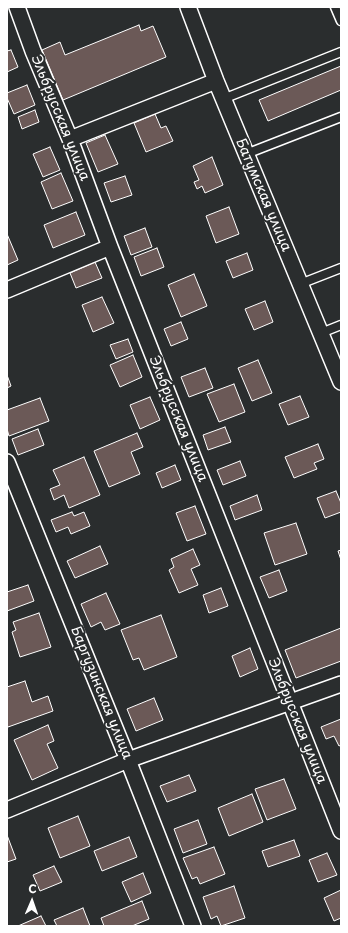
<!DOCTYPE html>
<meta charset="utf-8">
<style>
body{margin:0}
#map{position:relative;width:348px;height:933px;overflow:hidden;background:#2a2d2e;font-family:"Playpen Sans",sans-serif}
canvas{display:block}
.frame{position:absolute;inset:0;border:8px solid #fff;pointer-events:none}
.north{position:absolute;left:12px;top:881px;width:40px;height:40px;-webkit-text-stroke:3px #2a2d2e;paint-order:stroke;rotate:2deg;font-size:11px;font-weight:700;line-height:16px;text-align:center;color:#fff}
.north::after{content:'';display:block;margin:auto;width:14px;height:18px;background:#fff;clip-path:polygon(50% 0,100% 100%,50% 72%,0 100%)}
</style>
<div id="map">
<canvas width="348" height="933"></canvas>
<div class="frame"></div>
<div class="north">С</div>
</div>
<script>
const g = document.querySelector('canvas').getContext('2d');
g.lineJoin = 'round';
function fillPath(path, color) {
  g.fillStyle = color;
  g.fill(path, 'evenodd');
}
function poly(rows) {
  const path = new Path2D();
  for (const r of rows) {
    path.moveTo(r[0], r[1]);
    for (let i = 2; i < r.length; i += 2) path.lineTo(r[i], r[i + 1]);
  }
  return path;
}
function strokePath(path, color, width, dash) {
  g.strokeStyle = color;
  g.lineWidth = width;
  g.lineCap = dash ? 'butt' : 'round';
  g.setLineDash(dash || []);
  g.stroke(path);
}
function write(font, color, halo, rows, align = 'center') {
  g.font = font + ' "Playpen Sans",sans-serif';
  g.lineWidth = 4;
  g.setLineDash([]);
  g.textBaseline = 'middle';
  g.strokeStyle = halo;
  g.fillStyle = color;
  for (const [text, x, y, turn = 0] of rows) {
    g.save();
    g.translate(x, y);
    g.rotate((+turn || 0) * Math.PI / 180);
    g.textAlign = isNaN(turn) ? turn : align;
    if (halo) g.strokeText(text, 0, 0);
    g.fillText(text, 0, 0);
    g.restore();
  }
}
const building = poly([
 [139,25,141,31,153,26,166,57,63,100,42,50,60,42,65,55,139,25],
 [11,50,18,67,7,72,7,51,11,50],
 [341,66,341,90,268,121,259,100,341,66],
 [27,85,35,105,14,114,7,98,7,93,27,85],
 [35,110,39,122,22,129,18,117,35,110],
 [155,114,161,128,166,126,173,141,146,152,134,123,155,114],
 [105,135,118,164,98,172,86,143,105,135],
 [50,147,60,170,43,177,33,154,50,147],
 [212,157,223,185,205,193,202,186,197,189,194,182,199,180,193,166,212,157],
 [61,173,73,201,52,209,41,182,61,173],
 [125,176,132,195,111,202,104,183,125,176],
 [229,207,239,234,216,243,206,216,229,207],
 [76,212,85,235,53,248,44,225,76,212],
 [145,228,152,247,131,255,124,236,145,228],
 [7,234,18,260,7,265,7,234],
 [157,248,164,267,141,276,134,257,157,248],
 [247,253,253,270,233,278,226,261,247,253],
 [95,262,102,278,76,288,70,273,95,262],
 [194,274,207,306,181,317,168,285,194,274],
 [102,297,114,323,93,332,82,305,102,297],
 [265,301,273,322,254,330,245,309,265,301],
 [181,322,188,339,171,346,164,329,181,322],
 [128,339,133,352,116,359,110,345,128,339],
 [133,355,142,377,120,387,110,365,133,355],
 [258,360,272,393,252,401,238,368,258,360],
 [205,368,213,388,189,397,181,377,205,368],
 [7,375,11,386,7,388,7,375],
 [234,384,245,412,219,422,207,394,234,384],
 [300,396,309,417,288,425,279,404,300,396],
 [150,397,160,420,140,429,130,405,150,397],
 [40,398,49,421,9,436,7,429,7,410,40,398],
 [225,427,231,442,208,450,203,435,225,427],
 [38,429,44,445,18,455,12,439,38,429],
 [137,433,143,447,131,452,140,474,109,487,94,451,137,433],
 [318,444,324,459,314,463,317,469,294,478,285,457,318,444],
 [84,457,100,495,69,508,64,495,54,500,50,489,60,485,53,470,84,457],
 [240,461,246,476,223,485,217,470,240,461],
 [175,465,181,480,162,488,156,473,175,465],
 [336,491,341,503,341,512,325,518,317,498,336,491],
 [257,495,262,510,235,520,230,506,257,495],
 [195,506,206,534,187,541,176,513,195,506],
 [72,512,74,516,84,512,90,526,71,534,68,527,56,532,51,520,72,512],
 [296,523,307,554,275,565,264,533,296,523],
 [100,546,108,564,75,578,67,561,100,546],
 [193,549,200,565,191,569,198,585,179,593,169,570,174,567,171,559,193,549],
 [341,550,341,560,338,551,341,550],
 [279,570,287,591,269,598,260,577,279,570],
 [28,585,34,601,7,611,7,592,28,585],
 [221,588,228,606,209,613,203,595,221,588],
 [106,593,120,624,105,630,101,622,91,627,81,604,106,593],
 [39,613,51,647,20,657,12,632,16,630,13,622,39,613],
 [161,615,177,657,144,670,139,658,133,660,121,630,161,615],
 [341,628,341,661,296,678,285,650,341,628],
 [250,648,258,669,240,677,232,656,250,648],
 [25,681,32,702,48,696,53,711,8,727,7,725,7,687,25,681],
 [154,698,163,720,136,731,127,709,154,698],
 [341,719,341,745,339,746,334,736,326,739,321,727,341,719],
 [48,725,54,741,47,744,58,768,32,780,14,740,48,725],
 [189,775,196,791,167,802,160,786,189,775],
 [284,779,296,809,267,820,255,789,284,779],
 [252,794,263,822,229,836,218,808,252,794],
 [78,816,90,846,60,858,48,828,78,816],
 [198,820,207,844,183,853,174,829,198,820],
 [7,835,16,859,7,862,7,835],
 [129,837,137,857,102,871,94,851,129,837],
 [294,840,300,856,268,867,262,851,294,840],
 [214,847,225,874,200,884,197,877,192,879,183,858,214,847],
 [327,853,337,875,318,882,309,860,327,853],
 [54,866,62,882,40,891,33,875,54,866],
 [143,873,151,893,131,902,122,882,143,873],
 [234,886,245,918,221,926,217,916,211,919,203,897,234,886],
 [341,890,341,918,334,921,324,898,341,890],
 [142,901,149,919,132,926,104,926,101,918,142,901],
 [83,908,90,926,57,926,54,920,83,908],
 [41,916,46,926,18,926,41,916]
]);
const lane = poly([
 [335,7,341,21],
 [223,99,341,52],
 [246,154,341,117],
 [300,284,341,268],
 [321,333,341,325]
]);
const street = poly([
 [17,7,33,51,70,139,110,247,341,831],
 [188,7,216,81,341,382],
 [70,139,216,81],
 [7,290,110,247],
 [7,462,128,760,193,926],
 [7,810,128,760,341,684]
]);
const streetNames = [
 ["Эльбрусская улица",60,118,68],
 ["Батумская улица",263,195,67],
 ["Эльбрусская улица",178,419,68],
 ["Баргузинская улица",101,693,68],
 ["Эльбрусская улица",297,721,68]
];
fillPath(building, '#6b5957');
strokePath(building, '#fff', 1);
strokePath(lane, '#fff', 11);
strokePath(street, '#fff', 18);
strokePath(lane, '#2a2d2e', 8);
strokePath(street, '#2a2d2e', 15);
write('14px', '#fff', '#2a2d2e', streetNames);
</script>
